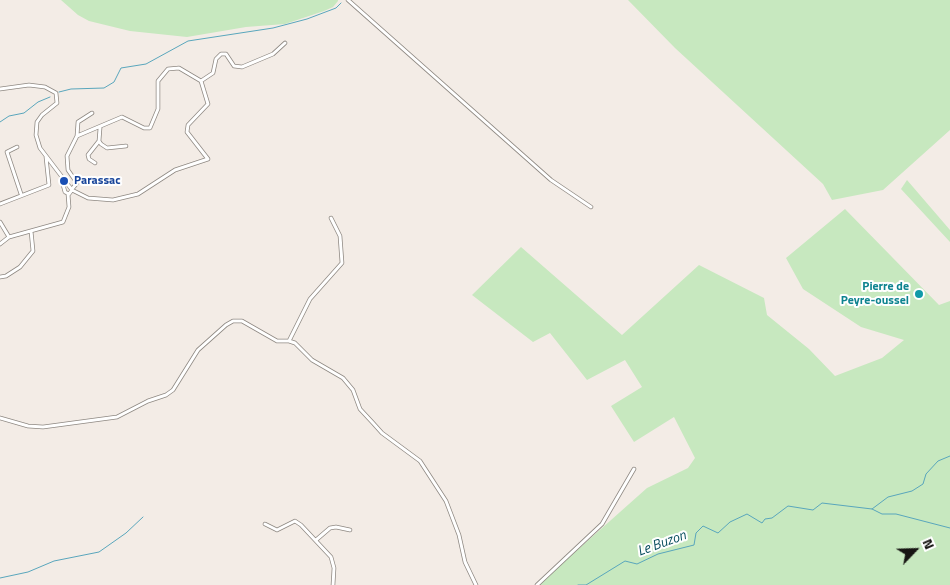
<!DOCTYPE html>
<style>
body{margin:0}
#map{position:relative;width:950px;height:585px;overflow:hidden;background:#f3ece6;font-family:"Titillium Web",sans-serif}
canvas{display:block}
.north{position:absolute;left:890px;top:525px;width:50px;height:50px;-webkit-text-stroke:4px #fff;paint-order:stroke;rotate:66deg;font-size:14px;font-weight:700;line-height:20px;text-align:center;color:#171513}
.north::after{content:'';display:block;margin:auto;width:18px;height:22px;background:#171513;clip-path:polygon(50% 0,100% 100%,50% 72%,0 100%)}
</style>
<div id="map">
<canvas width="950" height="585"></canvas>
<div class="north">N</div>
</div>
<script>
const g = document.querySelector('canvas').getContext('2d');
g.lineJoin = 'round';
function fillPath(path, color) {
  g.fillStyle = color;
  g.fill(path, 'evenodd');
}
function poly(rows) {
  const path = new Path2D();
  for (const r of rows) {
    path.moveTo(r[0], r[1]);
    for (let i = 2; i < r.length; i += 2) path.lineTo(r[i], r[i + 1]);
  }
  return path;
}
function strokePath(path, color, width, dash) {
  g.strokeStyle = color;
  g.lineWidth = width;
  g.lineCap = dash ? 'butt' : 'round';
  g.setLineDash(dash || []);
  g.stroke(path);
}
function write(font, color, halo, rows, align = 'center') {
  g.font = font + ' "Titillium Web",sans-serif';
  g.lineWidth = 4;
  g.setLineDash([]);
  g.textBaseline = 'middle';
  g.strokeStyle = halo;
  g.fillStyle = color;
  for (const [text, x, y, turn = 0] of rows) {
    g.save();
    g.translate(x, y);
    g.rotate((+turn || 0) * Math.PI / 180);
    g.textAlign = isNaN(turn) ? turn : align;
    if (halo) g.strokeText(text, 0, 0);
    g.fillText(text, 0, 0);
    g.restore();
  }
}
const green = poly([
 [61,0,338,0,338,1,333,7,324,11,285,24,246,27,187,37,130,31,89,21,78,15],
 [628,0,950,0,950,130,883,190,832,200,823,184,675,48],
 [907,180,950,230,950,242,901,189],
 [845,209,939,305,950,301,950,585,538,585,647,488,688,468,695,458,674,417,634,442,611,406,642,387,625,360,587,380,550,333,533,342,472,295,521,247,622,335,699,265,764,298,767,315,809,349,835,376,882,358,904,340,861,327,803,289,786,258]
]);
const stream = poly([
 [59,92,71,89,104,88,114,82,121,68,146,64,188,41,273,28,307,19,336,8,341,3],
 [0,122,9,116,24,113,38,102,50,97],
 [872,509,882,514,896,514,950,528],
 [0,578,28,572,54,561,99,552,126,533,143,517],
 [578,585,586,585,625,561,637,564,658,554,694,545,696,533,703,526,718,533,730,522,747,514,762,523,765,519,772,518,788,506,813,510,822,503,872,509,888,497,912,491,923,484,926,474,938,461,950,456]
]);
const street = poly([
 [348,0,551,180,591,207],
 [201,81,213,73,216,59,221,54,226,54,234,66,242,67,273,54,285,43],
 [0,89,29,85,45,87,56,93,57,103,42,115,37,122,36,135,40,148,72,190,88,198,113,200,138,194,175,170,208,159,187,132,188,125,208,104,201,81,179,68,168,69,158,81,158,109,150,128,144,128,122,117,77,136,67,156,68,170,77,183,72,189],
 [100,128,99,141,101,144,107,148,126,146],
 [77,136,78,122,92,113],
 [17,147,7,152,21,194],
 [95,163,89,159,88,155,99,141],
 [62,181,65,192,69,194,72,190],
 [0,204,49,185,46,157],
 [0,222,9,237],
 [0,244,9,237,63,222,69,207,68,194],
 [0,277,6,276,20,267,33,251,31,231],
 [289,341,310,299,342,263,340,236,331,218],
 [0,418,28,426,43,427,117,417,148,401,166,395,173,390,198,350,226,325,233,321,242,321,277,341,289,341,295,343,312,360,343,378,353,390,360,409,373,423,382,433,420,461,446,501,459,535,465,562,476,585],
 [265,524,277,530,295,521,301,525,331,557,334,568,333,585],
 [316,540,330,528,336,527,350,530],
 [537,585,602,524,634,469]
]);
const markers = [
 [64,181,5,"#1a4fb4"],
 [919,294,5,"#0f9aa8"]
];
const transitNames = [
 ["Parassac",74,181]
];
const cultureNames = [
 ["Pierre de",909,287],
 ["Peyre-oussel",909,301]
];
const waterNames = [
 ["Le Buzon",662,544,-20]
];
fillPath(green, '#c7e8bf');
strokePath(stream, '#59a6bc', 1);
strokePath(street, '#8e8882', 4.5);
strokePath(street, '#fff', 3);
for (const [x, y, r, color] of markers) {
  const dot = new Path2D();
  dot.arc(x, y, r, 0, 2 * Math.PI);
  g.fillStyle = color;
  g.fill(dot);
  strokePath(dot, '#fff', 2);
}
write('bold 12px', '#164399', '#fff', transitNames, 'left');
write('bold 12px', '#0d838f', '#fff', cultureNames, 'right');
write('italic 14px', '#0a4f5f', '#fff', waterNames);
</script>
